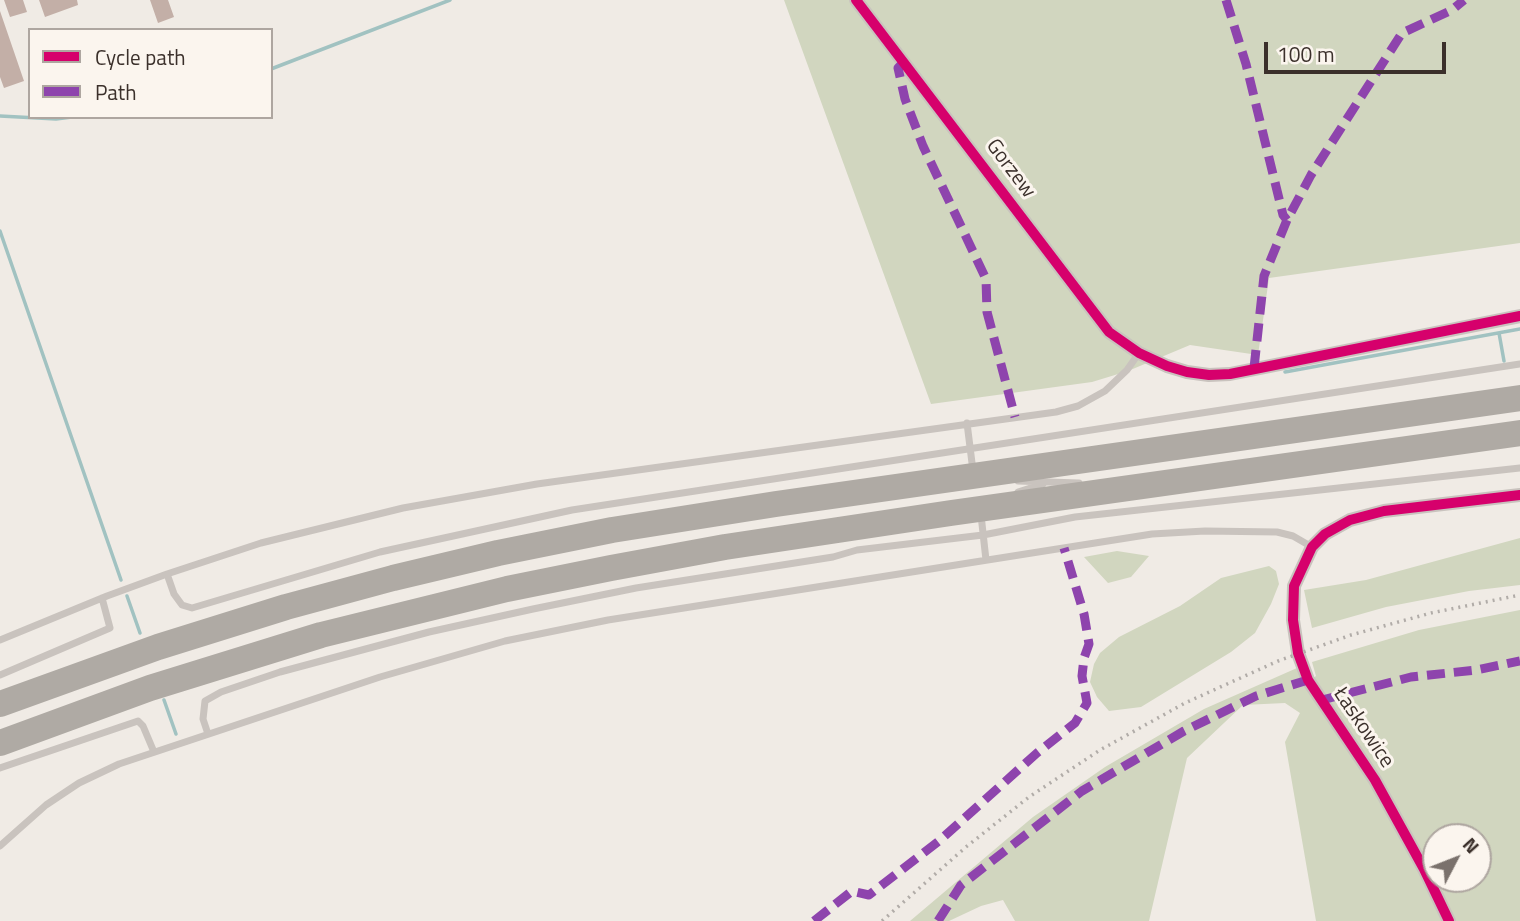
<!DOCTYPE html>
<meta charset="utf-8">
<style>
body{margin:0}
#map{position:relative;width:1520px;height:921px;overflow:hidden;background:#f0ebe5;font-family:"Titillium Web",sans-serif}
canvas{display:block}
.legend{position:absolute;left:28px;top:28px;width:245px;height:91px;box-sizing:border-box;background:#fbf5ee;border:2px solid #aea6a0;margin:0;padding:9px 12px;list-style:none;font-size:21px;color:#3b302b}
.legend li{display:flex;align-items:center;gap:14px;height:35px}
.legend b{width:35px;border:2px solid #aea6a0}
.north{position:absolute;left:1422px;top:823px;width:70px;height:70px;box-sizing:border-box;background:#fbf5ee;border:2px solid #aea6a0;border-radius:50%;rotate:48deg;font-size:19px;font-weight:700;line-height:28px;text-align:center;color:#3b302b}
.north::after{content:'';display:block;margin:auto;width:24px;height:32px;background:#7a716c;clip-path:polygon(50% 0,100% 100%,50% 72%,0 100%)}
.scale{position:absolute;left:1264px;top:42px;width:182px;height:32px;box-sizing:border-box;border:4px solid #3b302b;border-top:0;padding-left:9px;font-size:21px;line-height:24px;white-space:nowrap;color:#3b302b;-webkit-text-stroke:5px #fbf5ee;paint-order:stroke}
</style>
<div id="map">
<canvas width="1520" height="921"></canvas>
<ul class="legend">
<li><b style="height:9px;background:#d6006c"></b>Cycle path</li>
<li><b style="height:9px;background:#8e44ad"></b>Path</li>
</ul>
<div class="north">N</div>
<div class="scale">100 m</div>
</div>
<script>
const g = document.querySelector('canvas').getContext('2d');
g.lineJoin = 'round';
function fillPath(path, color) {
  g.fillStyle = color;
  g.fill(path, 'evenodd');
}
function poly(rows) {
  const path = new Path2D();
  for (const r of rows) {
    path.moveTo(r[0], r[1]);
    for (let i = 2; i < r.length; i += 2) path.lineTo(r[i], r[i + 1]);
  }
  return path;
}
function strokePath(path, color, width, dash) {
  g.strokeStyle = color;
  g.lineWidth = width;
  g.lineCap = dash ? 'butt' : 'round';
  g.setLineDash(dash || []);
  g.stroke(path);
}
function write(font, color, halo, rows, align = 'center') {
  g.font = font + ' "Titillium Web",sans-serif';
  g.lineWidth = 6;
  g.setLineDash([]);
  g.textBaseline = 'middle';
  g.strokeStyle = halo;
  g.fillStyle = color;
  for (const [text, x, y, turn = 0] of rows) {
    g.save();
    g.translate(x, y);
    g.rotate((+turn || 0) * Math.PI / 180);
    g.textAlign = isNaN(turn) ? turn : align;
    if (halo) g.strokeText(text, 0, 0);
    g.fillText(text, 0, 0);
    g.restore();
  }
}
const green = poly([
 [784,0,1520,0,1520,243,1269,278,1258,355,1190,345,1128,371,1092,382,931,404],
 [1520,538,1520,585,1469,591,1386,607,1312,628,1304,590,1366,580],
 [1117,551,1149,556,1131,577,1108,583,1084,557],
 [1269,566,1276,571,1279,584,1271,604,1255,633,1231,652,1141,707,1109,711,1097,697,1090,682,1094,664,1100,653,1119,637,1180,606,1221,578],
 [1520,610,1520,921,1316,921,1285,742,1300,713,1285,703,1243,705,1187,758,1149,921,1015,921,1003,900,981,906,949,921,910,921,1033,817,1105,767,1204,709,1297,668,1313,678,1316,676,1312,662,1419,630],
 [1436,837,1478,837,1478,879,1436,879]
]);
const stream = poly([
 [271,69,450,0],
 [0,116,56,119,72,117],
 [0,231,121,580],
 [1499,333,1504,361],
 [1285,372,1520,329],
 [127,596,140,633],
 [164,700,176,734]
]);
const building = poly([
 [4,0,23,0,27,12,10,17],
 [39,0,77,0,78,5,45,17],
 [150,0,168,0,174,17,158,23],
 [0,11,24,81,4,88,0,77]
]);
const service = poly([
 [967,423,973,471],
 [1018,481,1079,483],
 [1018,492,1043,484],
 [981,515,986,560],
 [167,574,174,594,182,605,192,608,380,552,572,510,1520,364],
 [0,640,107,596,167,574,261,543,403,508,537,484,1056,412,1078,406,1105,391,1127,370,1139,353],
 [0,675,110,628,102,598],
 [208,734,203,719,205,701,221,692,280,672,429,632,533,609,636,588,833,557,857,550,983,535,1075,517,1520,468],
 [0,768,138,721,143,726,154,752],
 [0,846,46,805,79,783,119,764,380,677,505,641,608,620,1152,534,1205,531,1277,532,1293,536,1312,547]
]);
const minor = poly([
 [856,0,1109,332,1139,353,1167,366,1187,372,1209,375,1230,374,1520,316],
 [1449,921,1424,869,1375,780,1308,680,1298,653,1293,620,1294,586,1312,547,1325,534,1350,520,1384,511,1520,495]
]);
const motorway = poly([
 [0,704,158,647,286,607,393,578,498,553,612,530,776,504,1520,398],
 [0,743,150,688,321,635,507,589,611,568,725,547,951,513,1520,433]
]);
const rail = poly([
 [882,921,966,847,1029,797,1100,750,1185,703,1278,661,1351,635,1431,613,1520,595]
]);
const quiet = poly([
 [1226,0,1246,64,1283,215,1287,220],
 [904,62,898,68,905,99,923,146,986,279,987,312,1015,417],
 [1254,368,1264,276,1287,220,1311,175,1402,33,1452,10,1464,0],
 [1322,700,1411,677,1476,670,1520,661],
 [814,921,852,891,869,895,939,841,1037,753,1075,723,1087,703,1082,676,1084,658,1089,644,1084,614,1064,548],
 [938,921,961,885,1082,791,1184,731,1256,696,1308,680]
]);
const cycleway = poly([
 [856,0,1109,332,1139,353,1167,366,1187,372,1209,375,1230,374,1520,316],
 [1449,921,1424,869,1375,780,1308,680,1298,653,1293,620,1294,586,1312,547,1325,534,1350,520,1384,511,1520,495]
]);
const streetNames = [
 ["Gorzew",1010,169,53],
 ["Łaskowice",1363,728,56]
];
fillPath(green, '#d1d6bf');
strokePath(stream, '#a1c2c1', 3.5);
fillPath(building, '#c3afa7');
strokePath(service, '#c9c3be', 7);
strokePath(minor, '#c9c3be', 14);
strokePath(motorway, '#afaaa4', 26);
strokePath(rail, '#b1aca8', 3.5, [2, 5]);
strokePath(quiet, '#8e44ad', 9, [18, 9]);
strokePath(cycleway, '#d6006c', 10);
write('21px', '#3b302b', '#fbf5ee', streetNames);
</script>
